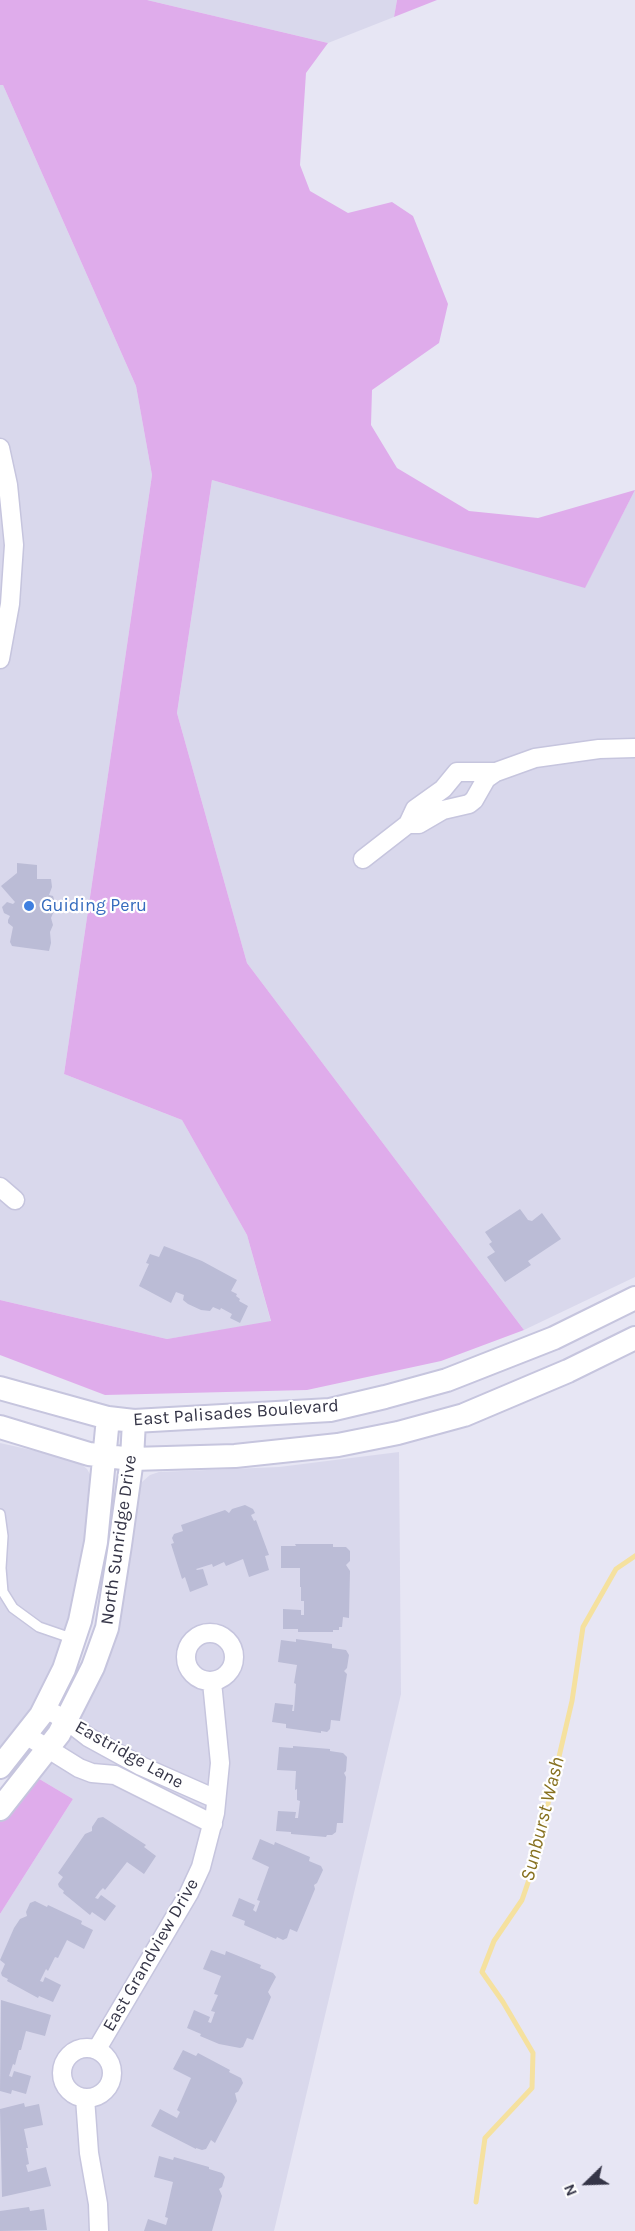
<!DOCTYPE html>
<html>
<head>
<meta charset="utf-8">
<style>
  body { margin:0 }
  #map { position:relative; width:635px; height:2231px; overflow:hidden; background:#e7e6f4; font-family:Karla,sans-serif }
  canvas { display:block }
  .north { position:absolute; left:557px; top:2153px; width:60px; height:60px; -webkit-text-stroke:4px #fff; paint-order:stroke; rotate:247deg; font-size:16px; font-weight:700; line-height:24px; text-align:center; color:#353547 }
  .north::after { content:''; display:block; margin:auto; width:21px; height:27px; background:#353547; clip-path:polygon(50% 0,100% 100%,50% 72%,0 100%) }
</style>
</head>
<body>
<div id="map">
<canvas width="635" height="2231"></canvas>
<div class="north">N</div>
</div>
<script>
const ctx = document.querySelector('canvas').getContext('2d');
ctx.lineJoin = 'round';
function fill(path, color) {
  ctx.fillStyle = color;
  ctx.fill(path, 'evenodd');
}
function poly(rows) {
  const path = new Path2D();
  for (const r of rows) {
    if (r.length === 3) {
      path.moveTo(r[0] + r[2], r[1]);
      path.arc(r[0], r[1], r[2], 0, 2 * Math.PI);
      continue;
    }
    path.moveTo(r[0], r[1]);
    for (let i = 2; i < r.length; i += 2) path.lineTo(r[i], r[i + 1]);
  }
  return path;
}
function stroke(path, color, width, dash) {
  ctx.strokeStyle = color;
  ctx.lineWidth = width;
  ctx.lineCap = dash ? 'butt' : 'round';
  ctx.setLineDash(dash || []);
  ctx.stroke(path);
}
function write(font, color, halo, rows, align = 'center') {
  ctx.font = font + ' Karla,sans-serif';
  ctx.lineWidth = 4.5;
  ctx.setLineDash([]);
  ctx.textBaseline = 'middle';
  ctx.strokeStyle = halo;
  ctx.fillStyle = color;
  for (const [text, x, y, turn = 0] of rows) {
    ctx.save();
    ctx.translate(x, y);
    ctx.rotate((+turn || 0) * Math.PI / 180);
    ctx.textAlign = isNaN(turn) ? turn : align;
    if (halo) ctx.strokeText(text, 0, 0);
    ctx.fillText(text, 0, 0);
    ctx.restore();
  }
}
fill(poly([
  [147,0,397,0,394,17,328,43],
  [0,85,3,85,136,386,152,475,64,1074,182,1120,247,1235,271,1322,167,1339,0,1300],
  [212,480,585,587,635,490,635,1277,524,1330,247,963,177,713],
  [0,1443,76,1460,87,1469,96,1485,73,1619,45,1685,2,1753,0,1752],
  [399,1452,401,1694,274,2231,0,2231,0,1914,73,1799,36,1777,61,1742,142,1482,150,1475,159,1472,279,1467]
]), '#d9d8ec');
fill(poly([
  [0,0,147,0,328,43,306,73,300,165,310,191,348,213,392,202,413,216,448,304,439,343,372,390,371,425,397,468,469,511,538,518,635,490,585,588,212,480,177,713,247,963,524,1330,441,1361,307,1390,105,1395,0,1355,0,1300,167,1339,271,1321,247,1235,182,1120,64,1074,152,475,136,386,3,85,0,85],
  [397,0,437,0,394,17],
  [36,1777,73,1799,0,1914,0,1819]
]), '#dfaceb');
stroke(poly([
  [476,2202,485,2138,532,2088,533,2053,503,2002,482,1972,494,1941,522,1900,533,1868,572,1701,583,1627,616,1569,635,1556]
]), '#f5e19f', 5);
fill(poly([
  [17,863,37,865,37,879,51,879,52,887,49,895,53,896,56,906,51,918,53,925,50,932,51,943,49,951,12,946,10,942,13,927,8,923,8,920,10,916,4,913,2,907,7,902,13,904,15,902,1,886,17,873],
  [520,1209,528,1220,532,1221,542,1213,561,1239,528,1261,531,1265,505,1282,487,1257,495,1252,489,1244,492,1242,485,1232],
  [164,1246,202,1261,237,1280,231,1291,237,1294,236,1296,240,1299,239,1301,248,1306,240,1323,230,1318,232,1314,221,1308,220,1310,213,1307,210,1311,201,1310,188,1304,183,1300,184,1295,176,1292,171,1303,139,1286,149,1264,146,1263,150,1254,159,1257],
  [245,1505,253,1509,255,1513,251,1515,254,1521,256,1520,269,1555,265,1556,269,1570,249,1577,243,1559,226,1566,224,1562,213,1567,212,1564,196,1569,197,1570,203,1569,208,1585,190,1592,185,1577,182,1579,171,1544,174,1543,172,1538,174,1534,183,1531,181,1525,225,1510,229,1513,232,1509],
  [295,1544,333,1544,333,1547,346,1547,350,1551,350,1561,346,1565,350,1571,349,1618,343,1617,342,1627,339,1627,339,1630,333,1630,333,1632,298,1632,298,1629,283,1629,283,1609,301,1610,301,1615,304,1615,304,1601,301,1601,301,1587,300,1587,300,1568,281,1568,281,1546,296,1546],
  [296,1639,332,1644,332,1648,346,1650,349,1655,347,1668,344,1671,347,1674,340,1721,331,1720,330,1729,327,1732,321,1731,321,1733,286,1728,286,1724,272,1722,275,1703,293,1705,292,1711,294,1711,296,1684,294,1683,297,1665,278,1662,281,1640,296,1642],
  [293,1746,330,1749,330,1751,343,1753,347,1757,346,1771,344,1773,346,1777,343,1823,337,1823,336,1832,332,1835,327,1835,326,1837,291,1834,291,1832,276,1831,278,1811,296,1812,295,1818,298,1818,300,1801,297,1800,297,1789,295,1790,296,1771,277,1770,279,1747,293,1748],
  [103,1817,146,1845,144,1847,156,1856,144,1874,127,1862,105,1890,103,1888,100,1891,95,1898,98,1899,101,1895,116,1906,105,1921,92,1912,90,1915,63,1893,64,1891,59,1887,58,1884,63,1877,58,1873,85,1834,92,1831,92,1827,98,1818],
  [260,1839,274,1845,275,1842,310,1857,309,1861,321,1866,323,1870,317,1883,314,1885,315,1889,297,1932,290,1929,287,1938,283,1940,277,1937,276,1939,244,1925,245,1921,232,1916,239,1898,255,1905,253,1910,256,1912,260,1901,257,1900,269,1867,252,1859],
  [35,1901,47,1907,48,1905,82,1921,81,1924,93,1930,84,1949,67,1940,58,1958,55,1957,48,1971,46,1969,40,1981,43,1982,45,1977,61,1985,53,2002,39,1996,38,1998,7,1981,8,1979,2,1976,1,1973,5,1964,0,1960,14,1928,20,1919,27,1916,26,1912,30,1903],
  [211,1950,225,1955,226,1951,261,1965,260,1968,273,1973,276,1977,268,1992,271,1997,253,2040,247,2038,243,2047,240,2048,219,2044,200,2036,201,2034,187,2028,194,2010,210,2017,208,2022,211,2023,215,2012,211,2011,218,1995,214,1994,221,1976,203,1969],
  [1,2000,51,2015,45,2036,26,2031,21,2050,19,2050,15,2065,13,2064,9,2076,12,2077,14,2071,31,2076,26,2094,12,2090,11,2094,0,2091],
  [183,2050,196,2056,198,2053,230,2070,229,2072,241,2078,243,2083,238,2092,235,2093,237,2101,215,2143,211,2140,206,2149,202,2150,196,2148,196,2149,151,2126,160,2109,177,2118,180,2112,177,2110,191,2078,173,2069],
  [24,2103,25,2107,39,2104,43,2125,24,2129,28,2148,26,2148,29,2164,26,2165,28,2172,46,2167,51,2186,2,2197,0,2109],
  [159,2156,173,2160,174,2157,209,2167,209,2169,222,2173,225,2177,222,2187,219,2189,222,2196,212,2231,144,2231,148,2219,166,2225,168,2218,165,2217,173,2182,154,2177],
  [29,2207,30,2211,44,2209,47,2230,0,2231,0,2211]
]), '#bbbcd6');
const service = poly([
  [0,1514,3,1536,1,1568,3,1592,13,1608,39,1627,74,1639]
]);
const minor = poly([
  [0,448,8,485,14,545,10,604,0,659],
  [408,824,419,824,443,810,469,804,474,800,486,779,496,772,535,758,599,749,635,748],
  [363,859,408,824,415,809,443,789,457,772,496,772],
  [0,1187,15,1200],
  [210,1657,24],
  [44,1708,66,1720,88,1737,141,1766,216,1799],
  [26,1735,79,1768,92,1773,115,1775,213,1824],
  [87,2073,25],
  [97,2049,189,1893,201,1867,215,1813,220,1763,212,1682],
  [85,2098,89,2153,98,2204,99,2231]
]);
const tertiary = poly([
  [0,1388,108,1418,134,1421,330,1410,385,1397,447,1380,554,1338,635,1298],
  [0,1427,89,1454,132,1459,235,1456,338,1445,398,1433,464,1415,568,1371,635,1338],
  [0,1767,41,1715,64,1669,80,1621,96,1542,108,1418],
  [0,1809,59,1734,93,1667,107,1628,120,1545,132,1459,134,1421]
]);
stroke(service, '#c6c5de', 12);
stroke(minor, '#c6c5de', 21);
stroke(tertiary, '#c6c5de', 26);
stroke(service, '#fff', 9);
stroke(minor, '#fff', 18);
stroke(tertiary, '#fff', 22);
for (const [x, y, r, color] of [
  [29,906,6,"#3f7fe0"]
]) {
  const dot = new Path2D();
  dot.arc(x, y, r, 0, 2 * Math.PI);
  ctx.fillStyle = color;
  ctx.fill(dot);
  stroke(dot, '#fff', 2);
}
write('18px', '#366cbe', '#fff', [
  ["Guiding Peru",41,906]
], 'left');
write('18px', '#353547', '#fff', [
  ["East Palisades Boulevard",236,1413,-4],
  ["North Sunridge Drive",119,1540,-82],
  ["Eastridge Lane",129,1755,29],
  ["East Grandview Drive",151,1955,-60]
]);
write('italic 20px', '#877120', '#fff', [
  ["Sunburst Wash",543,1819,-76]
]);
</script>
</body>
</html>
